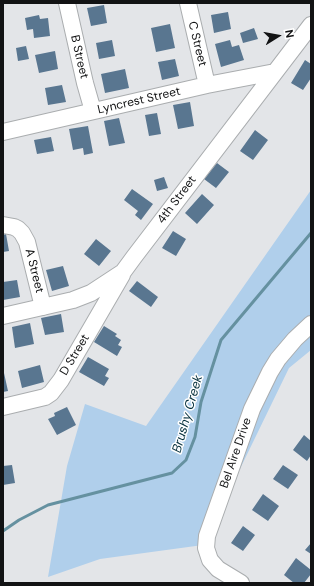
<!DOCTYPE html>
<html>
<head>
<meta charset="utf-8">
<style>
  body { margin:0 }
  #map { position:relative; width:314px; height:586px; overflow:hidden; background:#e3e5e8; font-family:"DM Sans",sans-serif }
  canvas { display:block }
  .frame { position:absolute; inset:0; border:4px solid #121314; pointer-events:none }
  .north { position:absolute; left:258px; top:16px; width:40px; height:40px; -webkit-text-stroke:3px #fff; paint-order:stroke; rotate:79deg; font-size:11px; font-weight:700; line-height:16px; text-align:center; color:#121314 }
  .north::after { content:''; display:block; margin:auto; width:14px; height:18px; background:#121314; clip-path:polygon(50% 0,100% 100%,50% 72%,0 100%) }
</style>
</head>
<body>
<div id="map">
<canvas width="314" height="586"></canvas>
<div class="frame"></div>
<div class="north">N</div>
</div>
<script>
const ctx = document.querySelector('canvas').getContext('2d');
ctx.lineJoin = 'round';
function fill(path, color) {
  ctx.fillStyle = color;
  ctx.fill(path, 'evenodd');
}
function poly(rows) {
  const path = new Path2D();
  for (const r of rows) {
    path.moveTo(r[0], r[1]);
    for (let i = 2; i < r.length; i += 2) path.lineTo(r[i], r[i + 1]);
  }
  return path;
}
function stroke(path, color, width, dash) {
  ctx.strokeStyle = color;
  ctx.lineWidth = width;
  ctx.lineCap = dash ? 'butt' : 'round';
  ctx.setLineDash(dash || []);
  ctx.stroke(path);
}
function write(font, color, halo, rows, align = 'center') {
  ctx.font = font + ' "DM Sans",sans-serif';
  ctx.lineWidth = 3;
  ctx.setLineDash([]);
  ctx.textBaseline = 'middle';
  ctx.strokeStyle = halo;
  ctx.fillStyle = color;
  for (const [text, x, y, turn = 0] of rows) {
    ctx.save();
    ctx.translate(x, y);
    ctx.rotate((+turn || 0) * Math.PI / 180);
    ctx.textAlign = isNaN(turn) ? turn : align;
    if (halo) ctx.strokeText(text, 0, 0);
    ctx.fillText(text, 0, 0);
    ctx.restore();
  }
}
fill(poly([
  [311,190,311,350,289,368,203,545,100,559,48,577,67,466,85,404,146,426]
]), '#b0cfeb');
stroke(poly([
  [3,531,19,520,48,505,172,473,186,460,195,437,201,402,221,340,311,233]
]), '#6591a0', 3);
fill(poly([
  [104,5,107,23,91,26,87,8],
  [228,12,231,29,214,33,211,15],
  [39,15,40,19,48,18,50,36,34,38,33,29,27,30,25,18],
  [170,24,175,48,156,52,151,28],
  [254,28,258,39,243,43,240,33],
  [112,40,115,56,99,59,96,43],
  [230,40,232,47,239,45,244,60,221,67,215,44],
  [26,46,29,59,18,61,16,48],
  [55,51,58,69,39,73,35,55],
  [175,59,179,76,162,80,158,62],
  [305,60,311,64,311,78,303,90,291,83],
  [125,69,129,88,105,93,101,74],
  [62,85,66,102,48,105,45,88],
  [190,102,194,126,178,129,173,105],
  [157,113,161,134,149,136,145,115],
  [119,118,125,143,109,146,104,121],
  [88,126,93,153,84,155,83,148,73,150,69,129],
  [255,130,268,140,253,160,240,151],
  [51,137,54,151,37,154,34,140],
  [217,163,229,172,216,188,204,179],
  [164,177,168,188,157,191,154,180],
  [132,189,153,204,141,220,135,215,138,211,124,200],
  [202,194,214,205,197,224,185,213],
  [173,231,186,239,176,256,162,248],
  [6,234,9,251,3,252,3,235],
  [96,239,111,251,99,266,84,254],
  [63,266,69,286,52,291,46,270],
  [17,280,20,297,3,300,3,282],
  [137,281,158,297,151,307,129,291],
  [61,314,64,332,45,335,41,318],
  [30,323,34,344,15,348,12,327],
  [104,326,117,334,115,336,121,340,118,345,122,347,117,356,94,342],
  [88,357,109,369,105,376,109,378,104,386,79,372],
  [40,365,44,382,22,388,18,371],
  [4,373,8,391,3,392,3,374],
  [67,407,76,425,57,435,48,419,55,416,54,413],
  [304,435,311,441,311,455,307,461,293,450],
  [12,465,15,483,3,485,3,466],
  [283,465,298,475,288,489,273,479],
  [263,494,279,506,268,521,252,510],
  [243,526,255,535,243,551,231,543],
  [311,543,311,554,305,550],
  [296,558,311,570,311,574,304,583,294,583,284,575]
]), '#597690');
const minor = poly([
  [67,3,85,83,93,111],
  [188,3,207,85],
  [3,132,207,85,275,72],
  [3,225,14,227,18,229,22,233,27,242,43,307],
  [3,316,73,300,91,293,123,272,134,257,311,25],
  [3,407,45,397,51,393,61,380,122,275],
  [241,583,218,569,210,560,206,548,207,536,252,409,270,372,278,359,295,339,311,324]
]);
stroke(minor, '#aaadaf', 18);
stroke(minor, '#fff', 16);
write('12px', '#121314', '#fff', [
  ["C Street",197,44,76],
  ["B Street",79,57,77],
  ["Lyncrest Street",139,101,-13],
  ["4th Street",177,200,-53],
  ["A Street",34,271,76],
  ["D Street",75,355,-59],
  ["Bel Aire Drive",236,453,-71]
]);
write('italic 13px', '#032e3b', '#fff', [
  ["Brushy Creek",188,414,-74]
]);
</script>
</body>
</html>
